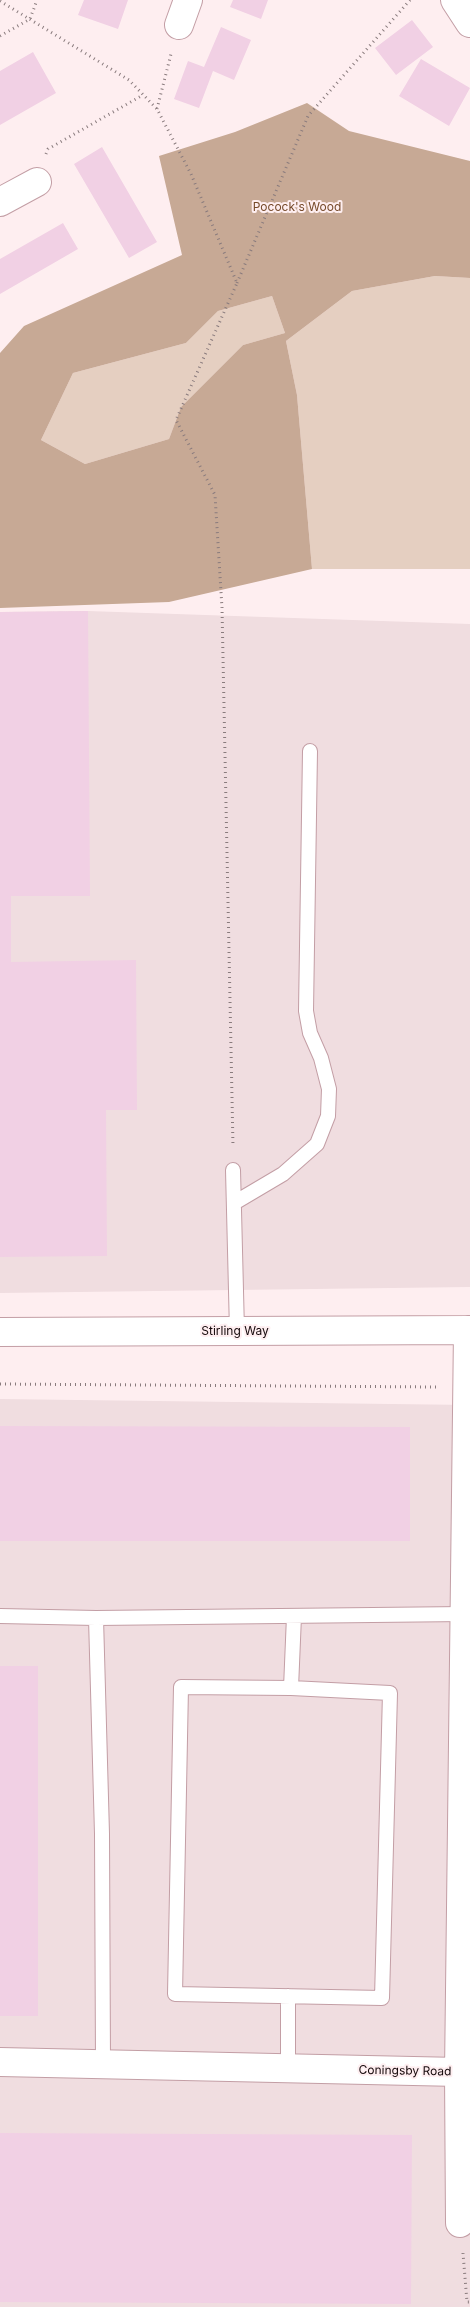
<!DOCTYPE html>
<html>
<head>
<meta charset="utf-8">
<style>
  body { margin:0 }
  canvas { display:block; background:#feeef0 }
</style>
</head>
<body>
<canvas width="470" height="2307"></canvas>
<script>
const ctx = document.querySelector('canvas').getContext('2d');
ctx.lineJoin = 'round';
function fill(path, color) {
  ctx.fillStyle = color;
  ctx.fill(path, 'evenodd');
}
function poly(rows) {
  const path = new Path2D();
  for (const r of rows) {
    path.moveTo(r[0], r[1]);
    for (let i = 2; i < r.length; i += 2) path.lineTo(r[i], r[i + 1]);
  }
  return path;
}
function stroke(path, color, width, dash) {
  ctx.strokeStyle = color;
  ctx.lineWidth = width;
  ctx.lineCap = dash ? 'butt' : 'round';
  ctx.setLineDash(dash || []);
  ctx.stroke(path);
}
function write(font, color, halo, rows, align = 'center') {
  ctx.font = font + ' Inter,sans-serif';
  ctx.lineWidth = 4;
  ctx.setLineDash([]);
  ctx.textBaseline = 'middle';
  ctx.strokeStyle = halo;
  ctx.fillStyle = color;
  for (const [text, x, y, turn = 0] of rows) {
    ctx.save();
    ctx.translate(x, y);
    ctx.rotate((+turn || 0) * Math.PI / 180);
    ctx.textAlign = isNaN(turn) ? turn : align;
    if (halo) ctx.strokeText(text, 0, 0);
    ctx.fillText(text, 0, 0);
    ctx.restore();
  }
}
fill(poly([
  [88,611,470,624,470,1287,0,1293,0,612],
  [0,1399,470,1405,470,2307,0,2307]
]), '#f0dde0');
fill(poly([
  [435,276,470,278,470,569,312,569,297,395,286,341,352,291],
  [272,296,285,333,243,345,181,407,169,439,85,464,41,440,73,373,186,343,218,311]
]), '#e5cfc1');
fill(poly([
  [307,103,349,131,470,161,470,278,435,276,352,291,286,341,297,395,312,569,169,602,0,608,0,353,24,326,182,255,159,156,235,132],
  [272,296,285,333,243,345,181,407,169,439,85,464,41,440,73,373,186,343,218,311]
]), '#c7a995');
fill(poly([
  [84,0,128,0,118,29,78,15],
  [233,0,268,0,261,19,230,7],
  [412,20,433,47,396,75,375,48],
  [221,27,251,40,234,80,213,71,199,108,174,99,188,61,204,67],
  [33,52,56,93,0,125,0,71],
  [421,59,470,88,449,126,399,96],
  [102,147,157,242,129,258,74,164],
  [63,223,78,249,0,294,0,259],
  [88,611,90,896,11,896,11,962,136,960,137,1110,106,1110,107,1256,0,1257,0,612],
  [0,1426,410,1427,410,1541,0,1541],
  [0,1666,38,1666,38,2016,0,2016],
  [0,2133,412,2135,411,2304,0,2302]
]), '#f1d0e4');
const lane = poly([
  [233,1170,237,1331],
  [234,1203,283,1174,317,1144,328,1116,329,1089,321,1058,310,1033,306,1011,310,751],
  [0,1616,96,1618,465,1614],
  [96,1618,102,1834,103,2064],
  [291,1688,390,1693,382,1998,175,1994,181,1687,291,1688,294,1616],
  [288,1996,288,2068]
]);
const street = poly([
  [455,0,470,23],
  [179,25,188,0],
  [0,202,37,182],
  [0,1332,470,1330],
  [0,2062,459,2072],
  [460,2223,459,2072,468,1330]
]);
stroke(lane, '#c39ea5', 16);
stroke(street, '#c39ea5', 30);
stroke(poly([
  [0,1,129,80,157,109,191,174,237,283,176,420,215,495,222,608,233,1147],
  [0,36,30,19,37,0],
  [157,109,171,54],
  [46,154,48,149,143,95],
  [237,283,308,116,410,0],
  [0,1384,437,1387],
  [463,2253,467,2302,470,2302]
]), '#897b7d', 3, [1, 4]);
stroke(lane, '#fff', 14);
stroke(street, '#fff', 28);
write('12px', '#764a2a', '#feeef0', [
  ["Pocock's Wood",297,207]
]);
write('12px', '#15090b', '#feeef0', [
  ["Stirling Way",235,1331],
  ["Coningsby Road",405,2071,1]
]);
</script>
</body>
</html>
